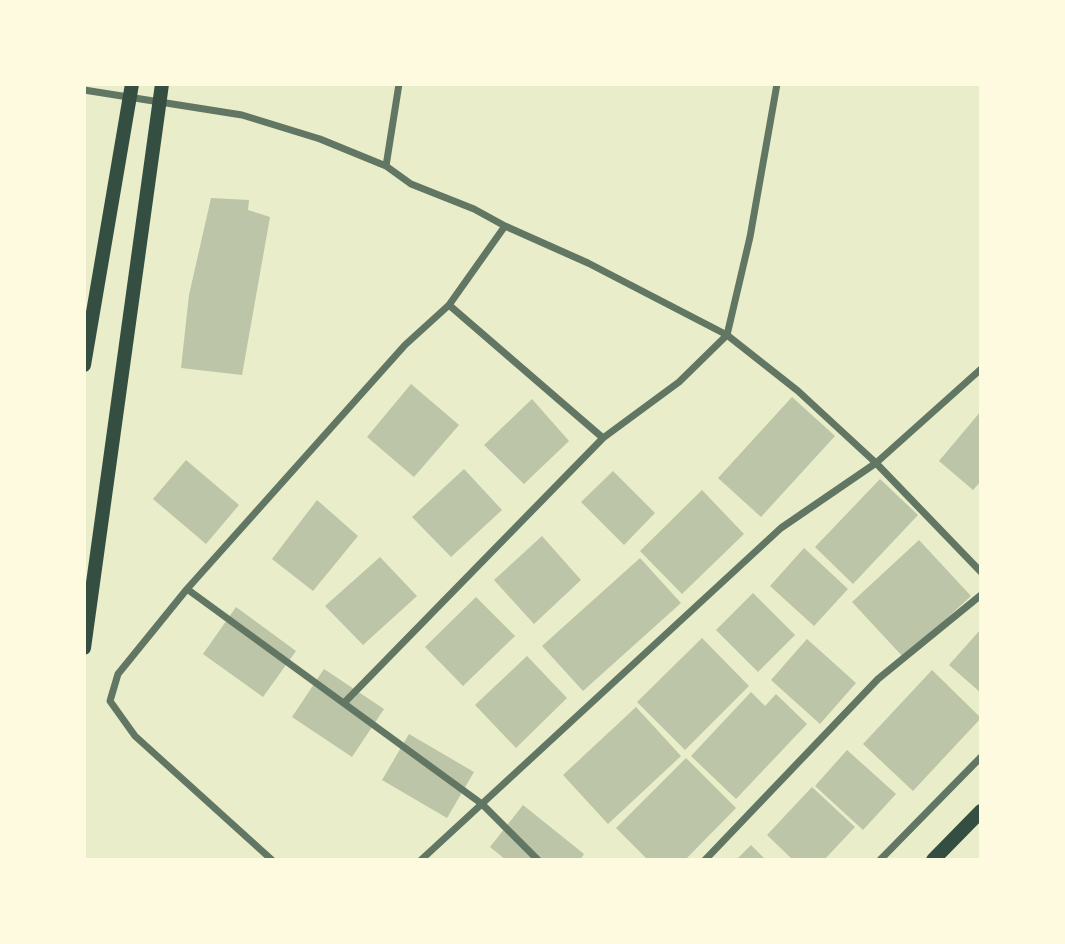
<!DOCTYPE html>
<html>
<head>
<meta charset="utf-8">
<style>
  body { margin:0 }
  #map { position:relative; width:1065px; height:944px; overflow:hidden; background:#e9edc9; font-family:"Golos Text",sans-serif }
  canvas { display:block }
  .frame { position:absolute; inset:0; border:86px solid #fefae0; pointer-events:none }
</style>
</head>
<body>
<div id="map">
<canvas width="1065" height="944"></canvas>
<div class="frame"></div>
</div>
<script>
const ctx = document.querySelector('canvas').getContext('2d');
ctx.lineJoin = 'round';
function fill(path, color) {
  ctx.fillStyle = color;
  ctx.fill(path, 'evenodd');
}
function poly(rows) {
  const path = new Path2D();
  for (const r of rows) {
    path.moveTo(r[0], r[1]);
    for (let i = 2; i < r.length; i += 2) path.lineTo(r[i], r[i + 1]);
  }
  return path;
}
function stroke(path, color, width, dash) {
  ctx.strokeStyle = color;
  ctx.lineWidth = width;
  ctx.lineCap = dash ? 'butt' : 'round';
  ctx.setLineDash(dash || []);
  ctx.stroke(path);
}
fill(poly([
  [211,198,249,200,248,210,270,217,242,375,181,368,189,295],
  [411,384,459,425,414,477,367,437],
  [792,397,835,436,761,517,718,478],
  [532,399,569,441,524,484,484,445],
  [981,411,981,481,973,490,939,461],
  [186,460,239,505,206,544,153,499],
  [464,469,502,510,451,557,412,517],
  [613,471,655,513,624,545,581,502],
  [880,479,918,515,853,584,815,547],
  [702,490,744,534,682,594,640,551],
  [317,500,358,536,313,591,272,559],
  [542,536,581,580,534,624,494,580],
  [919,540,971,596,904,658,852,602],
  [804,548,848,589,814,626,770,586],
  [380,557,417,596,363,645,325,606],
  [640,558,681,603,583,691,542,646],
  [753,593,795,635,758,672,716,630],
  [476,597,515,636,463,686,425,647],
  [236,607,296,651,263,697,203,654],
  [981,629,981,693,949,665],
  [702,638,749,686,685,750,637,702],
  [807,639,856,683,820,724,771,680],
  [527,656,567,698,516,748,475,705],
  [324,669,384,709,352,757,292,717],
  [932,670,981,718,913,791,863,744],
  [751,692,765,706,776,694,807,724,736,799,691,756],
  [636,707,681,756,608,824,563,775],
  [409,734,474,772,447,818,382,780],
  [847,750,896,794,863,830,815,786],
  [686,758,736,808,685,860,648,860,616,828],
  [812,787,855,827,824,860,793,860,767,835],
  [523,805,584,854,580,860,506,860,490,847],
  [751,845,766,860,736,860]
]), '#bcc5a7');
stroke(poly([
  [84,90,242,115,320,139,386,166,411,184,474,209,505,226,588,263,727,335,798,391,876,463,981,572],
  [386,166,399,84],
  [449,305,505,226],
  [187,589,118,674,110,701,135,736,272,860],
  [344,703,603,438,679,382,727,335,750,237,777,84],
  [421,860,781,528,876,463,981,369],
  [538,860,482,804,187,589,405,345,449,305,603,438],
  [705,860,878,679,981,595],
  [880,860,981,757]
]), '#617663', 7);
stroke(poly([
  [84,365,132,84],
  [84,648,162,84],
  [933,860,981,811]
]), '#344e41', 14);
</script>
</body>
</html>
